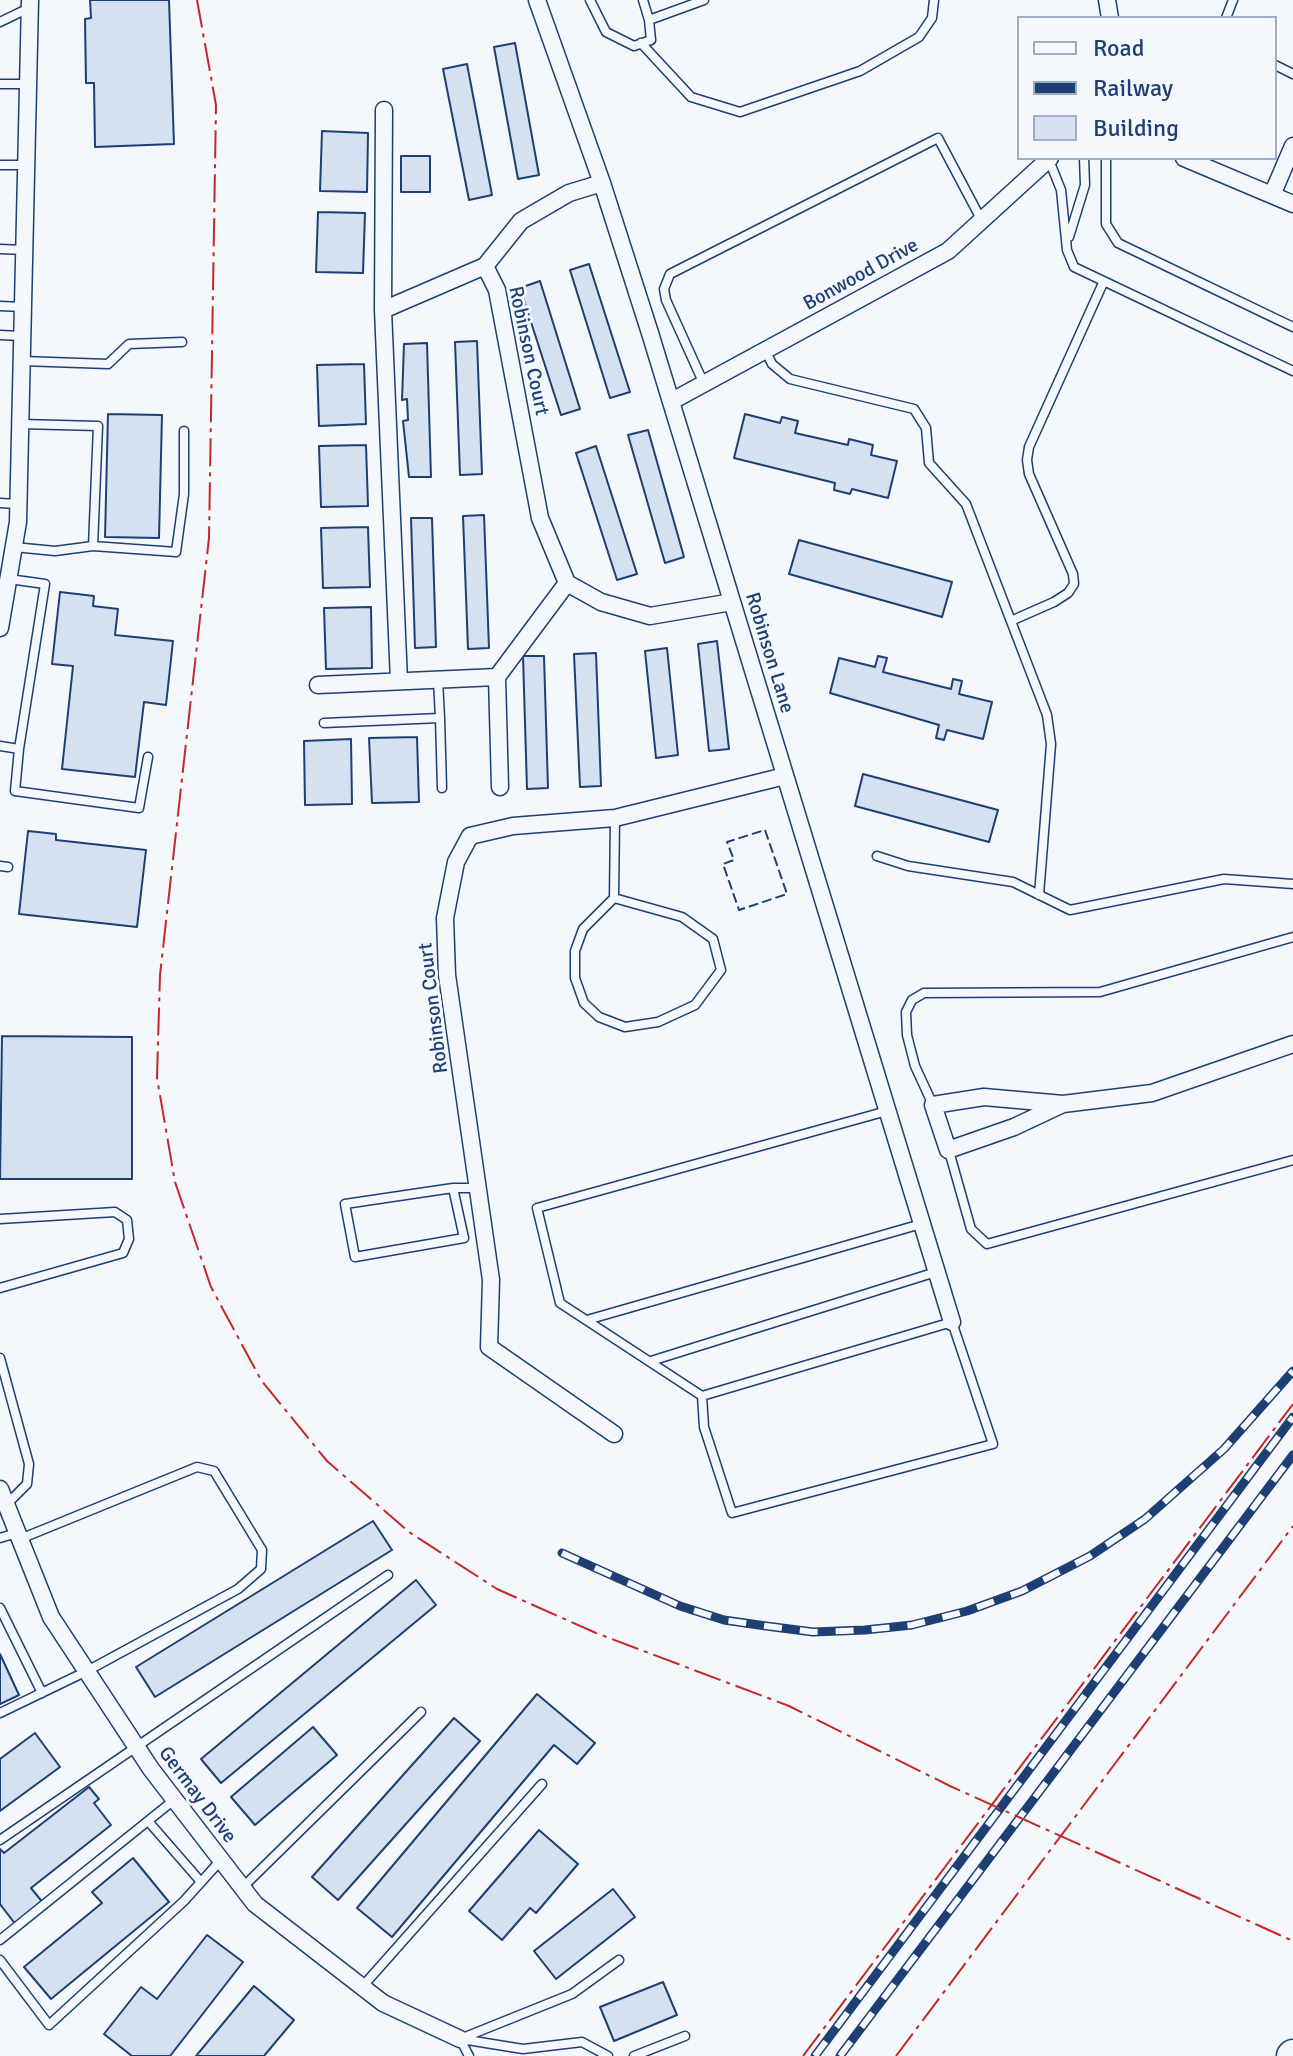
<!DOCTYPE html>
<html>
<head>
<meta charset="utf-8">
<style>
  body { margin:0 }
  #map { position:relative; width:1293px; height:2056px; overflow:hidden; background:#f4f7fb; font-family:Signika,sans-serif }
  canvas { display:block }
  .legend { position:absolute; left:1017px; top:16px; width:260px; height:144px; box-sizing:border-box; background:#f4f7fb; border:2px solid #9eadc5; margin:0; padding:10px 14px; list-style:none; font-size:24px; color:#1d3f73 }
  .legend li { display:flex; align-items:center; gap:16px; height:40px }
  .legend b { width:40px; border:2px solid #9eadc5 }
</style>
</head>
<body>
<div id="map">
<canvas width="1293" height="2056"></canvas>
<ul class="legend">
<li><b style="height:10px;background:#f4f7fb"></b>Road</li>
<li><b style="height:10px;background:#1d3f73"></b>Railway</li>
<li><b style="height:22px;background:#d5e0f0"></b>Building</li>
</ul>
</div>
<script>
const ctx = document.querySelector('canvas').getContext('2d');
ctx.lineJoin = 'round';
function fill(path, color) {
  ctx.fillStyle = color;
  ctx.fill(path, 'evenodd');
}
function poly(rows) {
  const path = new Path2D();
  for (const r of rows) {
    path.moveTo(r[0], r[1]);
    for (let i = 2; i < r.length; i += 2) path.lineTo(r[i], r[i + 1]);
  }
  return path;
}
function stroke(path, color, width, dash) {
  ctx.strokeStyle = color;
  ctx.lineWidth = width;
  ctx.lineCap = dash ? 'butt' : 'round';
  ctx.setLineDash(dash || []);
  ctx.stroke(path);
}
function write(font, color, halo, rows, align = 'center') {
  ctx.font = font + ' Signika,sans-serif';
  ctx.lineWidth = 6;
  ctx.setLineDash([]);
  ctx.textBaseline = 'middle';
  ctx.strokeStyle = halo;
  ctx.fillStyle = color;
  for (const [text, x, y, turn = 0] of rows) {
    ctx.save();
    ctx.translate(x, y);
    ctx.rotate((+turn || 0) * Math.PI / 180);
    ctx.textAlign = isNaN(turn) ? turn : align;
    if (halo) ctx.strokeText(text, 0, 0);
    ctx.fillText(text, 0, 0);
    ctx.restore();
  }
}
const building = poly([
  [90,0,169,0,174,144,95,147,94,83,86,83,85,19,91,18,90,0],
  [515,43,539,175,518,179,494,47,515,43],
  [467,64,492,195,469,200,443,69,467,64],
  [322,131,368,133,367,192,320,191,322,131],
  [401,156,430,156,430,192,401,192,401,156],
  [318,212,365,213,363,273,316,272,318,212],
  [589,264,630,392,610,398,570,270,589,264],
  [540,281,580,409,561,415,520,288,540,281],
  [477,341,482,474,460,475,455,342,477,341],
  [427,343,431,477,409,477,403,421,408,420,407,399,402,400,404,344,427,343],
  [364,364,366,424,319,426,317,365,364,364],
  [108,414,162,415,159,538,105,537,108,414],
  [745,414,780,423,782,417,798,421,795,433,848,445,849,439,873,445,871,455,897,461,888,498,852,489,850,494,834,490,835,483,734,458,745,414],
  [648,430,684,557,665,563,628,435,648,430],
  [366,445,368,506,321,507,319,446,366,445],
  [596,446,637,574,617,580,576,453,596,446],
  [484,515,489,648,468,649,463,516,484,515],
  [411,518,432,518,436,647,415,648,411,518],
  [368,527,370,587,323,588,321,528,368,527],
  [799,540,952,582,942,617,789,574,799,540],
  [60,592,94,596,93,606,118,609,115,635,173,641,166,705,144,702,135,777,62,769,73,666,52,664,60,592],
  [371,607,372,668,326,669,324,608,371,607],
  [717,641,729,749,709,751,698,644,717,641],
  [667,648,678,755,656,758,645,651,667,648],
  [596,653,601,786,580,787,574,654,596,653],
  [523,656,544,656,548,788,527,789,523,656],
  [878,656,887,658,883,672,951,689,953,679,962,681,959,694,992,702,983,739,947,730,944,740,936,738,939,725,830,693,839,658,875,667,878,656],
  [417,737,419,802,372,803,369,738,417,737],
  [351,739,352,804,305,805,304,741,351,739],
  [863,774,998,810,989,842,855,806,863,774],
  [28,831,56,834,56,840,146,850,137,927,19,914,28,831],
  [2,1036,132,1037,132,1179,0,1179,2,1036],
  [373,1521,392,1550,155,1697,136,1667,373,1521],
  [416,1580,436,1605,221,1783,201,1759,416,1580],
  [0,1654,19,1695,0,1704,0,1654],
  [537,1694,595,1743,577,1764,554,1745,392,1937,357,1908,537,1694],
  [454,1718,480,1741,338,1900,312,1877,454,1718],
  [313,1727,337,1755,255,1825,231,1797,313,1727],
  [35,1733,60,1767,0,1811,0,1759,35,1733],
  [89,1787,99,1799,94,1803,111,1825,31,1888,44,1904,16,1925,0,1904,0,1849,4,1853,89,1787],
  [539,1830,578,1864,536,1913,530,1908,502,1940,469,1911,539,1830],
  [133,1858,169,1902,51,1999,24,1967,102,1903,92,1892,133,1858],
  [613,1889,635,1917,556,1979,534,1951,613,1889],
  [207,1935,243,1962,170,2056,132,2056,104,2034,141,1987,157,1999,207,1935],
  [663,1982,677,2015,614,2041,600,2007,663,1982],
  [254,1986,294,2020,264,2056,196,2056,254,1986]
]);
fill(building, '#d5e0f0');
stroke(building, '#1d3f73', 2);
const lane = poly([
  [590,0,606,32,634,46,651,40,649,20],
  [643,0,649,20,704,0],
  [1226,18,1233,0],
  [0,22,31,7],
  [641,43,691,97,740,112,860,71,919,37,932,18,934,0],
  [1275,65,1293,74],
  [0,84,30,84],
  [1106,158,1106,224,1118,243,1293,327],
  [1049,160,1061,190,1067,250,1074,267,1293,371],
  [0,165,27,165],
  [1069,237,1085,185,1084,158],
  [0,249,25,250],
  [0,306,23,307],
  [0,335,22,336],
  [765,350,772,364,790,379,914,409,926,428,929,463,966,504,1047,715,1051,744,1039,895],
  [22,361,108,364,129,344,182,342],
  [704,384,666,300,664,289,670,274,938,138,982,221],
  [21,424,98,426,93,546],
  [0,503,18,504],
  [14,547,55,551,93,546,176,552,184,494,184,431],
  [9,579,45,584,19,749],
  [1013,620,1054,602,1068,593,1074,584,1073,574,1029,474,1027,460,1029,447,1103,283],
  [438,680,440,718],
  [324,723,440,718,442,788],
  [0,746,19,749,15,791,139,808,148,757],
  [877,856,908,866,1013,882,1070,910,1224,879,1293,884],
  [0,866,8,867],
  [614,898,682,917,713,939,721,970,695,1005,658,1022,625,1027,599,1017,584,1003,575,978,575,951,583,929,614,898,615,819],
  [933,1105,915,1066,907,1035,906,1012,912,1000,924,993,1100,992,1293,937],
  [949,1151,971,1229,987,1244,1293,1160],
  [453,1188,345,1204,355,1257,464,1238,453,1188,477,1188],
  [0,1219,115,1212,127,1220,129,1239,123,1253,0,1288],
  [587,1320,921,1224],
  [0,1358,29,1464,27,1484,6,1505],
  [651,1361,936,1272],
  [702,1396,952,1322,993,1444,732,1513,704,1427,702,1396,560,1303,537,1208,887,1111],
  [0,1538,17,1533],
  [0,1608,42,1693],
  [0,1713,87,1671,238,1589,261,1569,262,1550,214,1471,197,1467,20,1539],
  [148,1821,201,1882],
  [0,1840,388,1575],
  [243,1887,421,1712],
  [0,1940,174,1800],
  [0,1960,49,2025,184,1901,221,1860],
  [362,1987,542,1784],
  [460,2039,572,1994,619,1960],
  [460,2039,469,2056],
  [461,2039,523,2049,582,2042,608,2056],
  [634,2056,685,2036]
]);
const street = poly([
  [537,0,602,183,650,333,952,1322],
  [1107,0,1110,18],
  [384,110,383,310,399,681],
  [1184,158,1293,204],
  [602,183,569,193,521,221,485,266,497,290,540,518,567,583,601,602,650,616,732,602],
  [1272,195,1293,146],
  [383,310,485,266],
  [672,401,948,251,1050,158],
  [0,628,18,522,30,0],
  [318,685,497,677],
  [500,787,497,677,567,583],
  [1063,1104,1014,1127,948,1150,933,1105,984,1097,1063,1104,1152,1093,1293,1044],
  [614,1434,489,1347,491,1280,447,975,445,918,456,862,470,836,513,826,615,818,785,776],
  [0,1489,51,1617,151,1769,255,1904,383,2003,460,2039]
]);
const highway = poly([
  [1292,2056,1293,2055]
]);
stroke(lane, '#1d3f73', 11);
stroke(street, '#1d3f73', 19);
stroke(highway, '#1d3f73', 33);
stroke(lane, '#f4f7fb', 8);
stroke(street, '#f4f7fb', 16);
stroke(highway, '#f4f7fb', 30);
const rail = poly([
  [562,1553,680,1606,724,1620,766,1626,813,1632,865,1630,912,1625,967,1611,1022,1591,1090,1556,1145,1519,1224,1449,1293,1371],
  [815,2056,1293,1417],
  [840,2056,1293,1455]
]);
stroke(rail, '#1d3f73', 9);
stroke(rail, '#f4f7fb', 6, [18]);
stroke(poly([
  [765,830,787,894,739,910,723,864,734,860,727,842,765,830]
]), '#1d3f73', 2, [10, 4]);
stroke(poly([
  [197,0,216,105,209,538,160,975,157,1078,175,1182,211,1287,261,1380,327,1461,409,1532,497,1589,596,1633,789,1706,950,1786,1293,1941],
  [803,2056,1293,1404],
  [896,2056,1293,1526]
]), '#c62828', 2, [28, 6, 4, 6]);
write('20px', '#1d3f73', '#f4f7fb', [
  ["Bonwood Drive",861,275,-29],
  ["Robinson Court",528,351,78],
  ["Robinson Lane",769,653,73],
  ["Robinson Court",434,1008,-97],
  ["Germay Drive",197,1795,53]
]);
</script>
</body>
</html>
